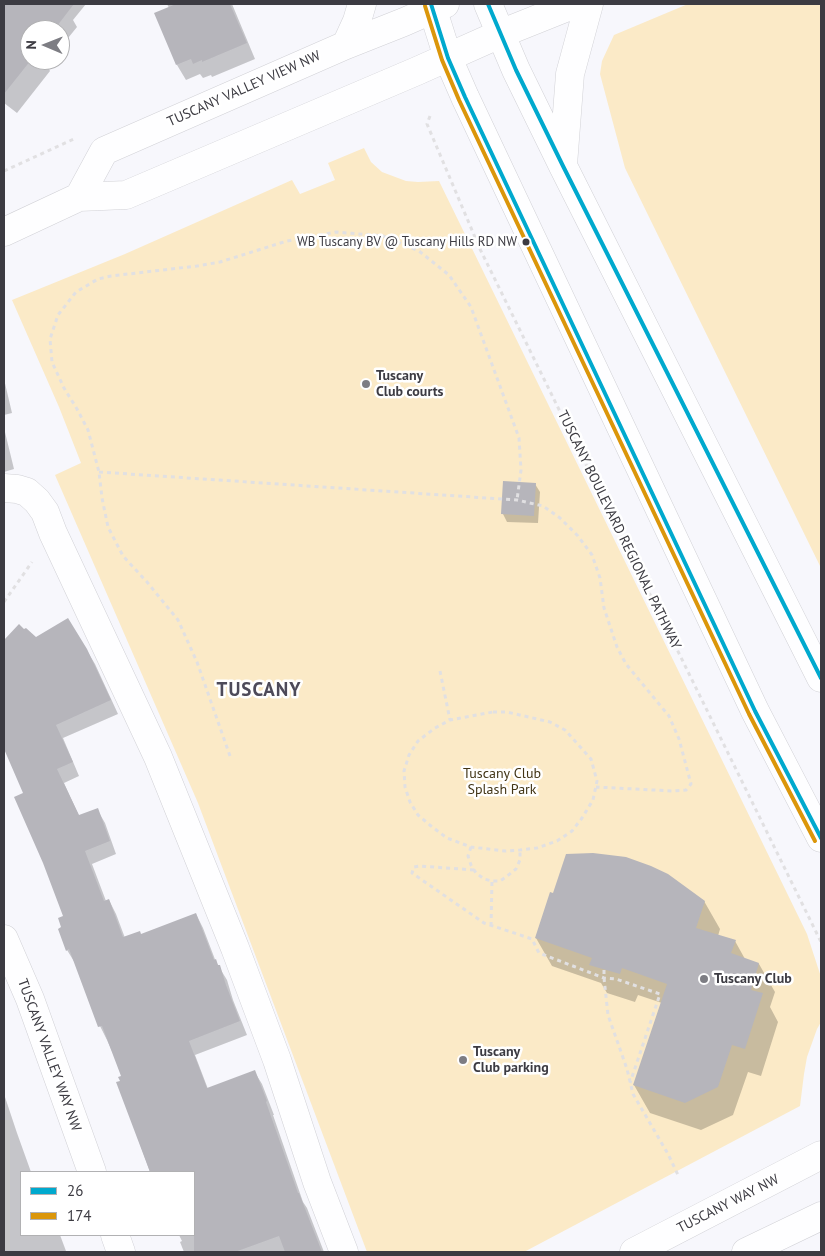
<!DOCTYPE html>
<html>
<head>
<meta charset="utf-8">
<style>
  body { margin:0 }
  #map { position:relative; width:825px; height:1256px; overflow:hidden; background:#f7f7fc; font-family:"PT Sans",sans-serif }
  canvas { display:block }
  .frame { position:absolute; inset:0; border:5px solid #3c3b42; pointer-events:none }
  .legend { position:absolute; left:20px; top:1171px; width:175px; height:65px; box-sizing:border-box; background:#fff; border:1px solid #b1b1b3; margin:0; padding:6px 9px; list-style:none; font-size:15px; color:#3c3b42 }
  .legend li { display:flex; align-items:center; gap:10px; height:25px }
  .legend b { width:25px; border:1px solid #b1b1b3 }
  .north { position:absolute; left:20px; top:20px; width:50px; height:50px; box-sizing:border-box; background:#fff; border:1px solid #b1b1b3; border-radius:50%; rotate:271deg; font-size:14px; font-weight:700; line-height:20px; text-align:center; color:#3c3b42 }
  .north::after { content:''; display:block; margin:auto; width:18px; height:22px; background:#7d7d83; clip-path:polygon(50% 0,100% 100%,50% 72%,0 100%) }
</style>
</head>
<body>
<div id="map">
<canvas width="825" height="1256"></canvas>
<div class="frame"></div>
<ul class="legend">
<li><b style="height:6px;background:#00a9ce"></b>26</li>
<li><b style="height:6px;background:#db960a"></b>174</li>
</ul>
<div class="north">N</div>
</div>
<script>
const ctx = document.querySelector('canvas').getContext('2d');
ctx.lineJoin = 'round';
function fill(path, color) {
  ctx.fillStyle = color;
  ctx.fill(path, 'evenodd');
}
function poly(rows) {
  const path = new Path2D();
  for (const r of rows) {
    path.moveTo(r[0], r[1]);
    for (let i = 2; i < r.length; i += 2) path.lineTo(r[i], r[i + 1]);
  }
  return path;
}
function stroke(path, color, width, dash) {
  ctx.strokeStyle = color;
  ctx.lineWidth = width;
  ctx.lineCap = dash ? 'butt' : 'round';
  ctx.setLineDash(dash || []);
  ctx.stroke(path);
}
function write(font, color, halo, rows, align = 'center') {
  ctx.font = font + ' "PT Sans",sans-serif';
  ctx.lineWidth = 5;
  ctx.setLineDash([]);
  ctx.textBaseline = 'middle';
  ctx.strokeStyle = halo;
  ctx.fillStyle = color;
  for (const [text, x, y, turn = 0] of rows) {
    ctx.save();
    ctx.translate(x, y);
    ctx.rotate((+turn || 0) * Math.PI / 180);
    ctx.textAlign = isNaN(turn) ? turn : align;
    if (halo) ctx.strokeText(text, 0, 0);
    ctx.fillText(text, 0, 0);
    ctx.restore();
  }
}
fill(poly([
  [688,4,821,4,821,568,625,168,600,74,602,61,614,35],
  [364,148,371,162,382,172,406,181,418,182,439,181,807,934,821,977,821,1022,817,1029,807,1057,804,1074,800,1106,524,1252,367,1252,198,803,55,475,81,463,59,407,12,300,125,254,292,180,300,194,335,180,328,163]
]), '#fbeac7');
fill(poly([
  [4,4,86,4,73,20,77,27,60,48,60,30,30,30,30,60,51,60,47,65,50,71,17,113,4,103],
  [167,4,232,4,255,59,212,77,211,75,203,78,200,74,186,80,177,65,169,8],
  [4,379,12,413,4,415],
  [4,428,14,469,4,472],
  [504,482,535,484,540,492,538,523,507,522,503,514],
  [19,626,36,639,86,649,95,664,118,714,63,738,79,776,64,783,79,816,97,809,105,823,116,854,92,864,106,901,109,900,116,914,125,938,141,935,196,914,203,928,216,962,227,980,233,1000,247,1035,195,1055,208,1089,254,1071,262,1084,274,1115,273,1115,303,1202,307,1208,324,1252,184,1252,180,1242,182,1241,179,1235,194,1235,194,1172,150,1172,118,1083,121,1082,123,1076,107,1040,100,1026,75,963,67,950,63,928,64,917,24,794,15,749,4,729,4,642],
  [704,901,720,929,718,936,735,941,745,959,759,964,775,992,770,1007,778,1022,761,1076,748,1072,733,1115,701,1130,650,1113,634,1085,662,1003,638,995,635,1002,607,993,601,983,552,966,536,938],
  [4,1094,17,1133,31,1172,21,1172,21,1235,60,1235,66,1251,65,1252,4,1252]
]), '#0003');
fill(poly([
  [4,4,74,4,54,30,30,30,31,60,4,94],
  [176,4,230,4,247,43,202,62,202,60,193,64,191,59,176,65,154,13],
  [503,481,536,483,534,516,501,514],
  [68,618,87,649,111,700,56,725,73,762,57,769,79,815,98,808,110,841,85,851,104,901,109,899,123,937,140,931,141,934,196,913,214,960,216,959,218,965,220,965,226,985,240,1021,189,1041,207,1088,255,1070,267,1101,266,1102,298,1193,299,1193,322,1252,285,1252,279,1236,235,1252,194,1252,194,1172,150,1172,116,1082,120,1081,118,1077,121,1076,102,1026,98,1027,69,949,66,951,58,929,61,927,58,918,63,916,43,863,14,797,23,793,4,749,4,640,19,624,24,629,26,628,36,637],
  [593,853,626,857,651,866,668,874,705,901,696,928,736,940,731,953,759,963,751,990,763,993,745,1049,732,1045,718,1087,685,1103,633,1085,667,984,622,968,620,974,589,965,592,958,535,938,550,892,553,893,566,854]
]), '#b6b5bb');
const minor = poly([
  [431,4,448,58,465,97,755,711,821,838],
  [488,4,516,70,563,166,821,678],
  [346,45,357,21,362,4],
  [563,165,570,74,589,4],
  [79,197,104,151,346,45,404,22,445,4],
  [4,232,79,197,126,195,417,71,500,34,575,4],
  [4,488,17,489,27,492,37,501,45,512,53,533,158,757,235,948,277,1060,317,1182,344,1252],
  [4,939,30,999,92,1172],
  [115,1235,121,1252],
  [634,1252,821,1155],
  [746,1252,821,1216]
]);
stroke(minor, '#d1d1d6', 29);
stroke(poly([
  [430,116,427,124,480,249,821,942],
  [4,171,76,138],
  [99,472,517,500,543,506,560,518,578,536,592,555,600,578,604,608,617,647,626,664,669,716,679,739,691,784,686,790,673,791,596,787],
  [4,602,32,562],
  [440,671,450,720],
  [493,712,507,712,550,722,565,730,591,759,597,781,593,800,582,818,572,831,557,841,537,848,520,850,505,851,471,847,447,838,431,826,418,815,410,802,405,787,404,771,409,755,418,741,435,728,450,720,493,712],
  [230,756,197,662,178,620,147,582,123,556,108,527,102,498,99,472,88,430,77,409,64,388,52,362,50,339,58,315,76,292,98,279,111,276,197,266,220,262,287,241,336,232,383,236,419,251,449,275,471,307,519,438,521,470,517,500],
  [471,847,468,856,471,865,476,873,484,879,492,881,500,881,506,877,516,869,520,860,520,850],
  [474,870,420,866,414,867,412,873,484,923,532,939,539,953,604,978,616,979,660,994,630,1083],
  [491,926,492,881],
  [604,970,604,978,608,1015,627,1069,633,1094,668,1154,678,1175]
]), '#e1e0e2', 3, [4, 4]);
stroke(minor, '#fefeff', 28);
stroke(poly([
  [431,4,448,58,465,97,755,711,821,838],
  [488,4,516,70,563,166,821,678]
]), '#00a9ce', 4);
stroke(poly([
  [425,6,442,60,459,100,749,714,815,841]
]), '#db960a', 4);
for (const [x, y, r, color] of [
  [526,242,4.5,"#3c3b42"],
  [366,384,5,"#7d7d83"],
  [704,979,5,"#7d7d83"],
  [463,1060,5,"#7d7d83"]
]) {
  const dot = new Path2D();
  dot.arc(x, y, r, 0, 2 * Math.PI);
  ctx.fillStyle = color;
  ctx.fill(dot);
  stroke(dot, '#fff', 2);
}
write('13px', '#3c3b42', '#fff', [
  ["WB Tuscany BV @ Tuscany Hills RD NW",517,242]
], 'right');
write('14px', '#3c3b42', '#fff', [
  ["TUSCANY VALLEY VIEW NW",244,89,-24],
  ["TUSCANY BOULEVARD REGIONAL PATHWAY",619,530,64],
  ["TUSCANY VALLEY WAY NW",49,1055,70],
  ["TUSCANY WAY NW",728,1204,-27]
]);
write('bold 14px', '#3c3b42', '#fff', [
  ["Tuscany",376,376],
  ["Club courts",376,392],
  ["Tuscany Club",714,979],
  ["Tuscany",473,1052],
  ["Club parking",473,1068]
], 'left');
write('14px', '#423516', '#fff', [
  ["Tuscany Club",502,774],
  ["Splash Park",502,790]
]);
ctx.letterSpacing = '1px';
write('bold 19px', '#4d4a59', '#fff', [
  ["TUSCANY",259,691]
]);
ctx.letterSpacing = '0px';
</script>
</body>
</html>
